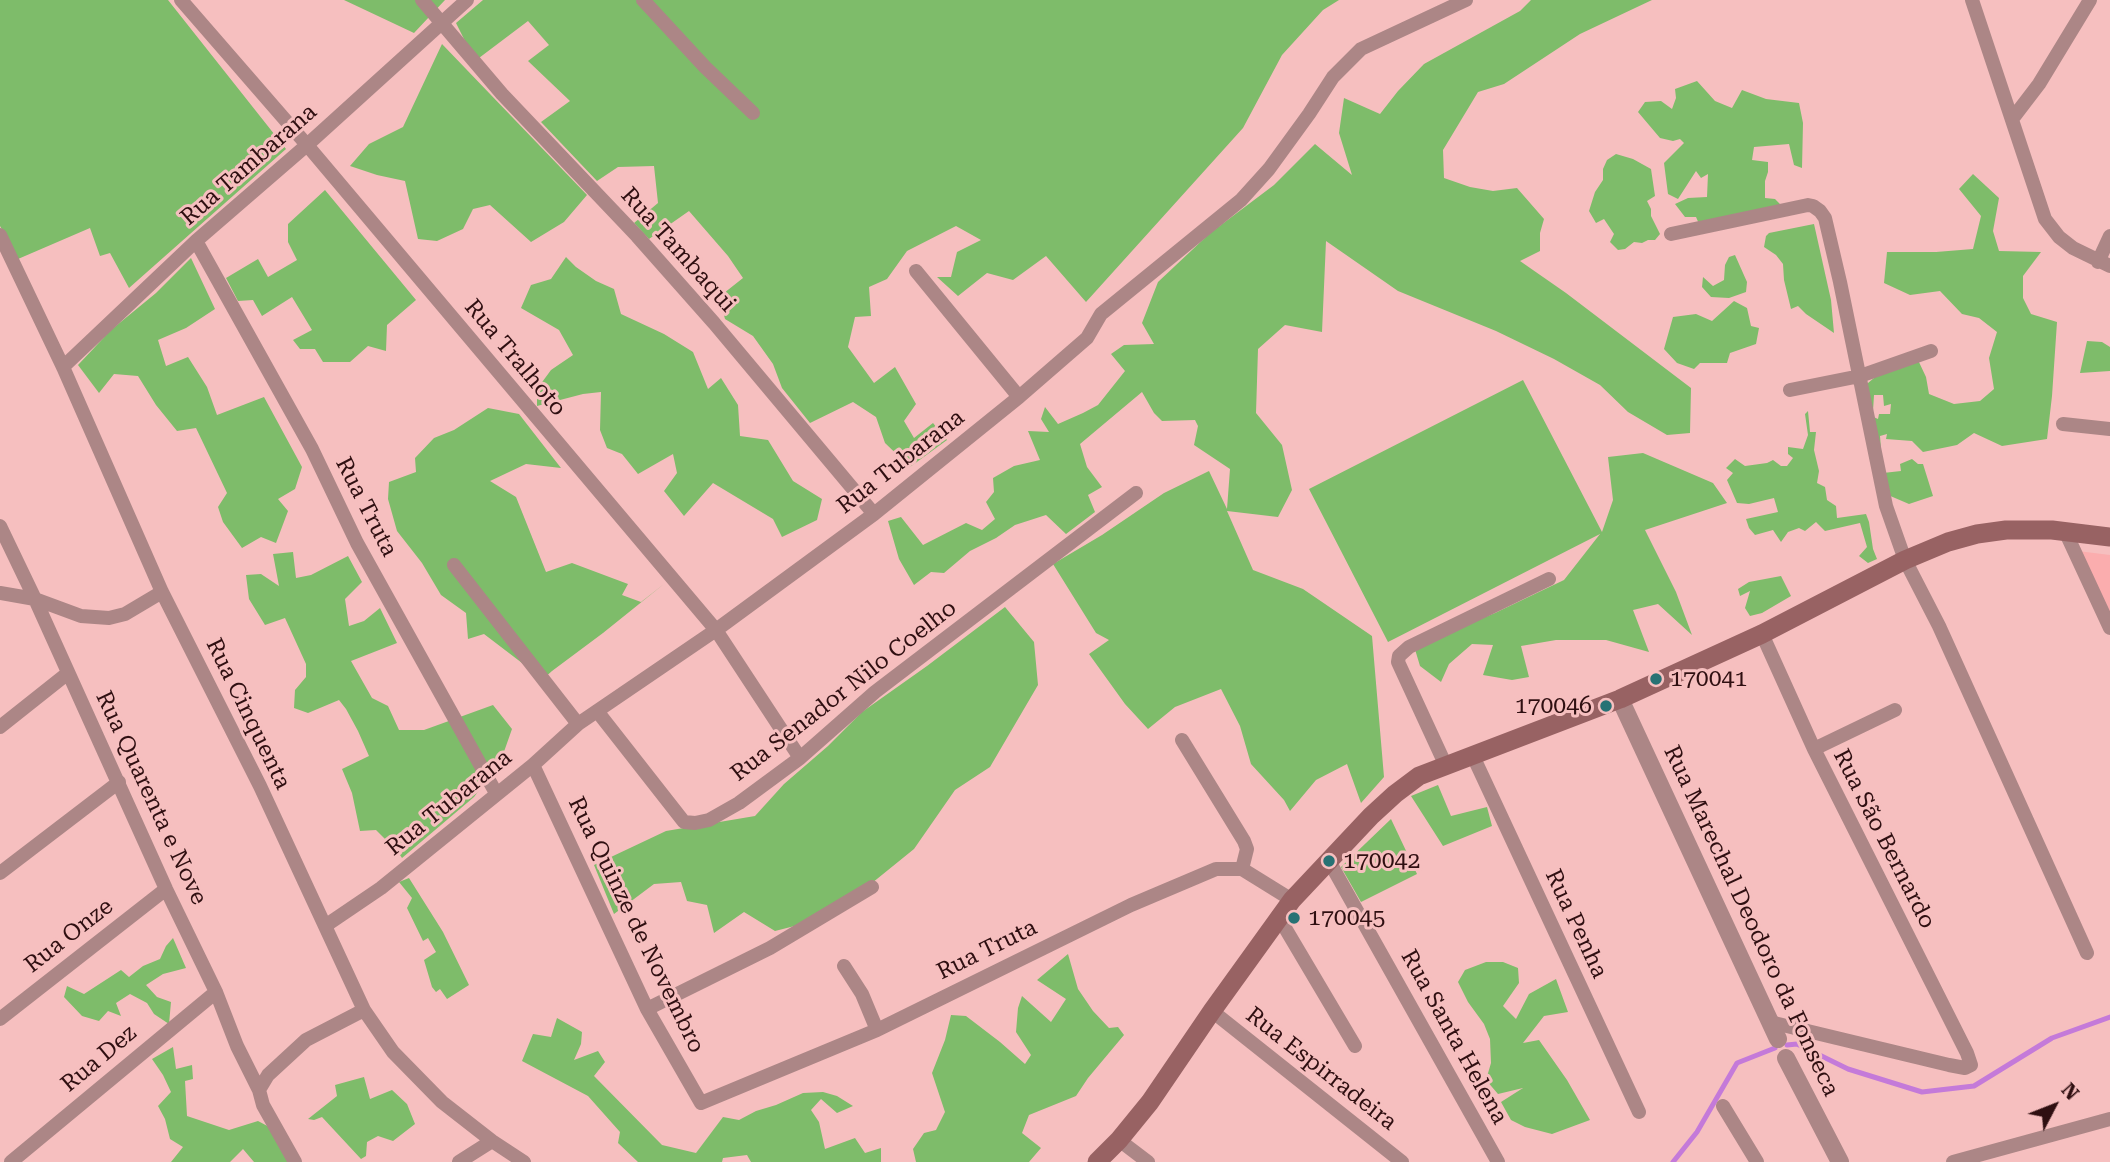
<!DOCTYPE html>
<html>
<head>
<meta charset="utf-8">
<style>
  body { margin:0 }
  #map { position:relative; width:2110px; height:1162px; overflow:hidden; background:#f6bfbf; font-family:"Roboto Serif",serif }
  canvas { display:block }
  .north { position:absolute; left:2019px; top:1071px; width:70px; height:70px; -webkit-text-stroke:5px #f6bfbf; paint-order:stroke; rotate:48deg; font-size:19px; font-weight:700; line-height:28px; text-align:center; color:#2f0f11 }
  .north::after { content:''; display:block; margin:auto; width:24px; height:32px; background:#2f0f11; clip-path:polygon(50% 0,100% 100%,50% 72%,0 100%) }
</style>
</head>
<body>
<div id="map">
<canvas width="2110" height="1162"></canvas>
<div class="north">N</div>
</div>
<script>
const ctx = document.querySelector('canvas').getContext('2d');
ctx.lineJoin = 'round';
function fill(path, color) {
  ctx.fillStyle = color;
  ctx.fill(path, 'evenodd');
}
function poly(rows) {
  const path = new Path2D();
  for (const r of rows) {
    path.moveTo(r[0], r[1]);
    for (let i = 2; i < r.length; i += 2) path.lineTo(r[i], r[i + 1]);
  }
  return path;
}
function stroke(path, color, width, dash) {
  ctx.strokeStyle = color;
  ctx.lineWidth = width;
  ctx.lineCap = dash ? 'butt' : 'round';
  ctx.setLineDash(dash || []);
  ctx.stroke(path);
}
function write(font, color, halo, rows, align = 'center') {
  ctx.font = font + ' "Roboto Serif",serif';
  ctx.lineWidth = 6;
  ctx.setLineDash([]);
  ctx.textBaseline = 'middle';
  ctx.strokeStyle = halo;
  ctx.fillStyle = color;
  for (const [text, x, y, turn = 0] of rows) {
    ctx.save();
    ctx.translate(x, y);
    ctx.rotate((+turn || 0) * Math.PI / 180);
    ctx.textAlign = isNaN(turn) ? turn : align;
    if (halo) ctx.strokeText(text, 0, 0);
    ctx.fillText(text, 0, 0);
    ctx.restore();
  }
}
fill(poly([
  [2078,551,2110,555,2110,622]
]), '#fbadae');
fill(poly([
  [0,0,168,0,286,149,129,288,110,253,100,256,90,228,18,259,0,226],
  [344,0,445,0,414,33],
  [483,0,1339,0,1323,10,1282,55,1243,128,1086,302,1046,256,1013,280,987,273,958,296,937,277,951,277,957,252,981,240,956,226,907,251,887,279,869,287,871,316,855,317,848,347,874,383,895,367,916,404,904,421,914,438,933,423,947,440,910,467,885,443,876,417,853,402,810,423,782,388,773,364,753,336,725,319,719,297,743,278,728,256,689,211,649,239,634,223,658,203,654,166,618,167,597,181,541,122,570,101,528,61,549,45,528,21,475,61,456,23],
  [1531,0,1652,0,1580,34,1504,84,1478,92,1443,150,1444,178,1470,187,1493,191,1517,188,1544,219,1540,233,1540,251,1520,261,1566,293,1691,388,1690,433,1667,435,1628,412,1600,385,1554,359,1496,331,1398,291,1326,241,1322,332,1285,325,1258,349,1256,413,1282,445,1292,490,1278,517,1227,511,1253,570,1303,589,1372,636,1384,777,1361,803,1347,764,1316,780,1290,811,1284,800,1251,764,1240,726,1221,689,1175,707,1148,729,1125,704,1089,654,1109,640,1096,633,1053,564,1102,535,1164,493,1209,471,1227,509,1230,469,1194,445,1198,426,1195,420,1162,421,1154,413,1142,392,1080,444,1087,467,1102,487,1088,495,1095,512,1066,534,1046,515,1015,525,996,538,970,551,944,573,931,572,914,585,899,559,888,521,901,517,923,545,966,523,982,530,995,519,986,502,994,492,993,478,1014,466,1040,460,1028,431,1049,432,1041,419,1045,407,1058,424,1083,413,1098,405,1125,371,1111,354,1124,345,1154,344,1142,323,1158,282,1209,234,1274,185,1315,144,1352,175,1339,133,1344,98,1380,114,1398,91,1424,64,1520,11],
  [442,44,587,195,564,222,531,242,490,205,473,209,463,229,437,241,418,239,405,181,377,175,350,166,369,144,403,127],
  [1697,81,1715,101,1732,108,1742,90,1766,99,1799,103,1803,123,1802,168,1794,165,1789,144,1754,147,1752,160,1768,162,1768,172,1765,181,1765,198,1775,199,1784,208,1700,226,1696,217,1685,217,1675,204,1688,198,1707,197,1708,174,1701,178,1696,171,1678,199,1668,194,1664,163,1684,143,1680,139,1673,141,1660,138,1638,112,1645,102,1661,101,1672,109,1676,98,1675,89],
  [1616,154,1633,159,1651,169,1655,196,1647,201,1651,209,1651,216,1660,234,1655,240,1648,240,1642,243,1634,242,1625,249,1618,250,1610,242,1614,234,1604,219,1596,223,1589,211,1595,192,1603,180,1603,169,1607,160],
  [1973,174,1999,198,1993,231,1999,251,2041,252,2023,276,2023,298,2031,314,2057,322,2052,396,2047,439,2002,446,1974,433,1957,445,1923,452,1912,441,1886,439,1887,434,1880,436,1881,449,1869,415,1878,419,1879,414,1890,414,1891,404,1884,406,1883,395,1874,395,1873,411,1862,388,1898,358,1918,360,1926,377,1929,394,1954,404,1980,401,1994,389,1989,358,1997,332,1979,318,1962,314,1940,291,1910,295,1884,283,1887,252,1936,252,1973,249,1981,216,1959,189],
  [325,190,416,300,387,325,386,351,368,346,350,362,323,362,315,349,300,349,293,340,312,330,292,297,262,316,253,300,238,301,226,278,258,259,268,277,297,260,288,242,288,224],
  [1814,224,1831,300,1834,333,1806,314,1798,306,1791,309,1784,280,1783,264,1776,255,1764,247,1766,236,1769,233],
  [1735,255,1747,282,1746,292,1729,298,1711,297,1702,287,1703,277,1713,286,1724,280,1725,265,1729,257],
  [566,257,576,267,596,281,614,289,621,314,664,334,693,352,708,389,721,378,738,405,740,436,768,440,793,481,822,499,817,520,782,537,773,519,713,483,684,516,664,491,677,473,673,454,638,474,622,454,607,448,600,430,601,392,583,394,537,406,537,389,551,370,573,355,559,330,521,308,531,285,551,279],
  [191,258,215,309,186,328,158,340,166,366,188,357,207,387,217,415,264,397,302,467,295,489,278,499,288,511,276,543,261,537,242,548,223,522,218,507,227,493,196,428,177,431,156,405,138,376,114,374,99,393,78,365,111,330,156,293],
  [1734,301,1747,308,1751,326,1759,328,1756,344,1730,353,1727,363,1700,363,1694,369,1677,363,1664,349,1673,317,1696,314,1712,321],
  [2087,341,2102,342,2110,347,2110,371,2080,373],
  [1523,380,1602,532,1613,500,1608,457,1643,453,1713,483,1727,503,1645,530,1676,592,1692,635,1658,604,1633,610,1649,652,1606,640,1556,640,1521,646,1529,677,1512,680,1483,675,1493,645,1472,644,1449,664,1441,682,1420,666,1414,646,1495,613,1564,580,1600,534,1388,642,1309,489],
  [488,408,519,414,561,468,526,464,490,481,516,497,546,572,572,563,628,584,622,595,641,602,664,584,603,633,552,671,543,679,484,634,468,639,466,613,441,595,422,563,397,531,388,499,389,482,416,472,415,458,434,438,454,430],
  [1808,411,1810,432,1816,432,1814,450,1819,471,1817,483,1825,487,1827,500,1836,506,1837,518,1866,514,1869,522,1873,549,1877,559,1868,563,1859,556,1867,547,1860,523,1825,531,1816,522,1805,531,1799,528,1788,532,1781,542,1773,530,1755,535,1749,528,1746,519,1778,512,1774,498,1749,504,1737,503,1727,480,1733,473,1726,468,1735,459,1745,466,1767,463,1773,460,1781,466,1787,466,1793,458,1788,454,1788,447,1803,449,1808,435,1805,414],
  [1912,459,1918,464,1923,464,1933,496,1909,504,1888,495,1883,473,1901,471,1900,464],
  [293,552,296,578,311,575,348,556,362,582,345,599,349,626,364,621,380,608,397,643,351,661,372,698,388,706,399,730,424,730,493,705,512,729,500,763,474,797,402,858,398,852,376,830,360,831,352,793,342,769,369,756,358,731,346,709,339,700,308,713,294,708,295,690,306,677,306,664,285,618,265,625,249,599,246,575,261,574,279,586,273,554],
  [1781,576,1791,596,1762,613,1750,616,1745,608,1750,591,1740,596,1738,589,1749,582],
  [1005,607,1034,642,1038,685,990,767,955,790,914,849,830,917,775,931,744,912,714,933,707,905,687,901,681,882,654,884,614,914,594,865,666,831,755,816,784,784,828,746,862,712,927,666],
  [1438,785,1451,816,1487,807,1492,826,1443,846,1411,796],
  [1391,819,1417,874,1361,902,1341,867],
  [409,878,443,932,469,985,447,999,440,989,436,992,432,987,424,960,436,952,428,938,423,941,407,908,412,898,399,882],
  [173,938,186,968,163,974,146,985,157,997,171,1002,169,1024,154,1014,147,1003,130,994,116,1003,121,1016,108,1011,99,1021,82,1016,64,997,67,986,84,994,121,970,129,977,143,966,160,959,166,946],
  [1068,954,1078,989,1093,1011,1109,1028,1118,1027,1124,1035,1088,1078,1076,1096,1029,1115,1022,1133,1041,1148,1029,1162,916,1162,913,1149,924,1133,936,1130,945,1112,932,1073,945,1040,951,1015,966,1016,1000,1042,1025,1064,1031,1055,1016,1032,1018,1008,1022,996,1051,1022,1066,999,1037,980],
  [1486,962,1503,962,1518,968,1519,983,1503,1006,1516,1019,1529,994,1556,979,1568,1012,1544,1016,1523,1043,1539,1040,1567,1080,1590,1120,1552,1134,1525,1127,1511,1120,1501,1102,1523,1088,1498,1094,1486,1080,1491,1063,1490,1039,1484,1024,1468,1002,1458,982,1465,970],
  [557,1018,582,1032,581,1044,574,1060,598,1051,605,1062,594,1076,662,1145,696,1153,723,1117,739,1120,756,1111,776,1105,803,1093,823,1092,837,1096,853,1106,837,1113,821,1099,811,1110,819,1122,825,1149,855,1138,865,1153,881,1148,881,1162,751,1162,747,1155,723,1158,722,1162,638,1162,618,1143,620,1132,588,1096,522,1061,533,1034,551,1037],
  [173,1047,176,1069,192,1065,193,1079,185,1081,187,1116,229,1130,258,1121,288,1137,292,1162,254,1162,243,1149,230,1162,171,1162,183,1147,170,1139,165,1119,158,1106,171,1092,163,1075,152,1059],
  [364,1077,370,1099,392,1090,407,1104,415,1124,393,1141,378,1136,367,1142,366,1156,361,1159,322,1117,314,1120,308,1119,337,1096,335,1085]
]), '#7ebc6a');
stroke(poly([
  [1787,1045,1797,1044,1848,1069,1922,1092,1974,1086,2052,1038,2110,1017],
  [1673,1162,1697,1132,1737,1063,1775,1048]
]), '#c47ad9', 5);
stroke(poly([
  [181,0,307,145,716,630,800,758],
  [422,0,502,94,637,236,714,323,874,514],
  [643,0,705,67,753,113],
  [1972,0,2045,219,2059,237,2073,248,2110,266],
  [2013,118,2039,84,2090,0],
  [1671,234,1808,205,1813,206,1820,211,1825,218,1840,282,1886,506,1905,560,1939,626,2087,953],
  [0,235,63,367,162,592,260,786,364,1010,393,1052,442,1102,492,1141,524,1162],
  [196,241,312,449,357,543,496,793],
  [2098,262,2110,236],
  [916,271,1019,397],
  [63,367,196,241,307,145,467,0],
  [1790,390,1860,376,1931,351],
  [2063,424,2110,429],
  [0,526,35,599,166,889,216,992,237,1046,259,1090,263,1105,295,1162],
  [2065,531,2110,628],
  [454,565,578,724],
  [0,593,35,599,81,616,109,618,125,614,162,592],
  [1762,634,1814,749,1967,1053,1971,1065,1965,1068,1949,1065,1770,1022],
  [597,711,684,822,695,823,709,820,739,803,800,758,875,692,1136,493],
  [0,727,68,673],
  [1182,740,1244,841,1247,849,1242,869],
  [1814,749,1895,710],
  [1473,756,1639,1112],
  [533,765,647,1009,701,1103,877,1030,1131,905,1216,869,1242,869,1292,900],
  [1446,766,1398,662,1399,656,1409,647,1549,579],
  [1329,861,1498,1162],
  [0,873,119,782],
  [1278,916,1355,1046],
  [325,926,381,888,533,765,578,724,716,630,874,514,1019,397,1087,338,1101,314,1241,200,1269,169,1309,114,1333,77,1361,49,1466,0],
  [844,966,862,994,877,1030],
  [647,1009,770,948,872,887],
  [1212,1011,1402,1162],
  [0,1019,166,889],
  [259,1090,268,1075,306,1040,364,1010],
  [1723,1106,1757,1162],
  [1119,1140,1148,1162],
  [11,1162,216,992],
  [459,1162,492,1141],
  [1953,1162,2110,1119]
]), '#ac8686', 14);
stroke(poly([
  [1620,699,1778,1039],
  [1786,1058,1840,1162]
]), '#ac8686', 18);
stroke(poly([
  [1097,1162,1119,1140,1150,1102,1212,1011,1292,900,1371,816,1395,794,1419,776,1620,699,1762,634,1905,560,1948,542,1977,534,2006,530,2052,530,2110,537]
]), '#986263', 19);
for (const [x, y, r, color] of [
  [1656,679,7,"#277274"],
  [1606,706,7,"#277274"],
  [1329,861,7,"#277274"],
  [1294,918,7,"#277274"]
]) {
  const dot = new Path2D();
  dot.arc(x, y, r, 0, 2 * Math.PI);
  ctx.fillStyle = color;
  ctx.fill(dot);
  stroke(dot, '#f6bfbf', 2.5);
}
write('23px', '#2f0f11', '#f6bfbf', [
  ["Rua Tambarana",249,165,-41],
  ["Rua Tambaqui",678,250,48],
  ["Rua Tralhoto",515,358,50],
  ["Rua Tubarana",901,462,-38],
  ["Rua Truta",366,507,63],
  ["Rua Senador Nilo Coelho",844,691,-38],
  ["Rua Cinquenta",248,714,64],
  ["Rua Quarenta e Nove",151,798,65],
  ["Rua Tubarana",449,803,-39],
  ["Rua São Bernardo",1884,839,63],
  ["Rua Marechal Deodoro da Fonseca",1751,921,65],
  ["Rua Penha",1576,924,65],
  ["Rua Quinze de Novembro",636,925,64],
  ["Rua Onze",69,936,-38],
  ["Rua Truta",987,950,-26],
  ["Rua Santa Helena",1454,1037,61],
  ["Rua Dez",99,1059,-40],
  ["Rua Espirradeira",1321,1069,38]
]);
write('23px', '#2f0f11', '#f6bfbf', [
  ["170041",1670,679],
  ["170046",1592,706,"right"],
  ["170042",1343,861],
  ["170045",1308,918]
], 'left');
</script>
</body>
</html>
